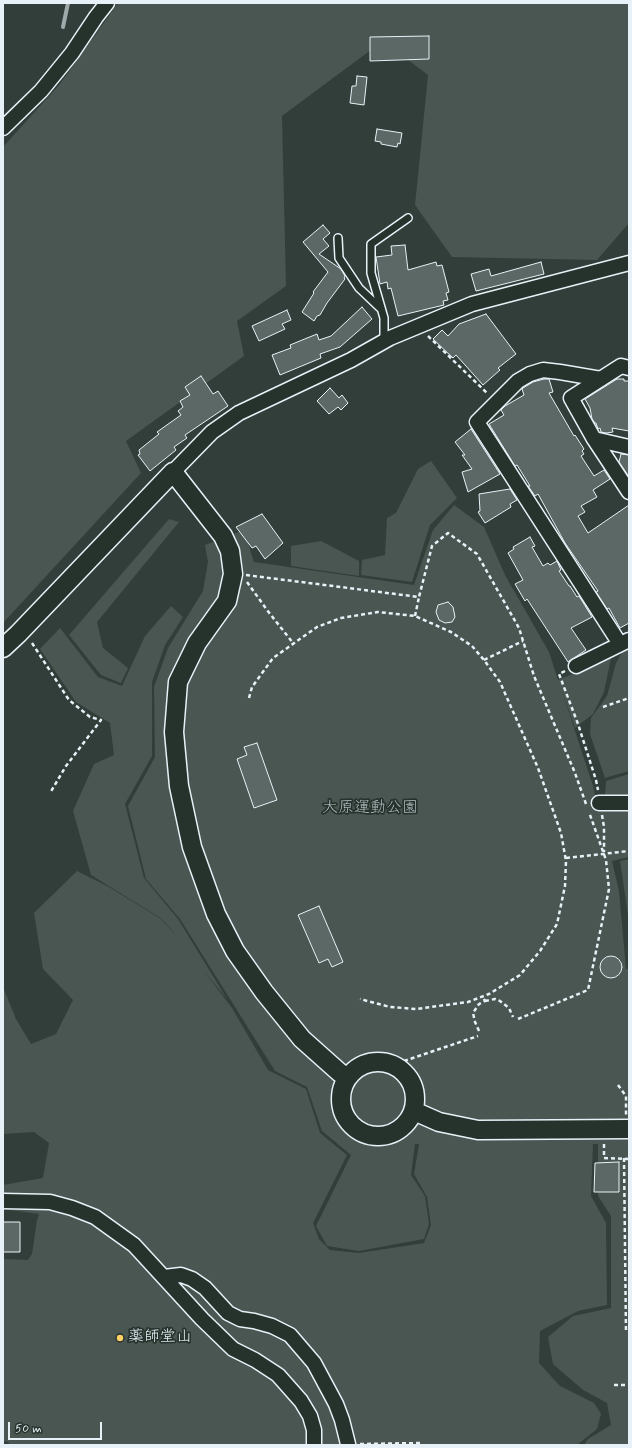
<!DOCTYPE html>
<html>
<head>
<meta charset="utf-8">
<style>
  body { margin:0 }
  #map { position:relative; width:632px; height:1448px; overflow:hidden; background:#323e39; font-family:Mynerve,sans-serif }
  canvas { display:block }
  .frame { position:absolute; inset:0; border:4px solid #e8f1f8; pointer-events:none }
  .scale { position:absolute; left:8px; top:1422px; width:94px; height:18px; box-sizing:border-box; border:2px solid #e8f1f8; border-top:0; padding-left:5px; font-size:12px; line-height:14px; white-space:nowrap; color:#e8f1f8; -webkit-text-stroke:3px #26332d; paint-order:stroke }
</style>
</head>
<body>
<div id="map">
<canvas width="632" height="1448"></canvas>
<div class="frame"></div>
<div class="scale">50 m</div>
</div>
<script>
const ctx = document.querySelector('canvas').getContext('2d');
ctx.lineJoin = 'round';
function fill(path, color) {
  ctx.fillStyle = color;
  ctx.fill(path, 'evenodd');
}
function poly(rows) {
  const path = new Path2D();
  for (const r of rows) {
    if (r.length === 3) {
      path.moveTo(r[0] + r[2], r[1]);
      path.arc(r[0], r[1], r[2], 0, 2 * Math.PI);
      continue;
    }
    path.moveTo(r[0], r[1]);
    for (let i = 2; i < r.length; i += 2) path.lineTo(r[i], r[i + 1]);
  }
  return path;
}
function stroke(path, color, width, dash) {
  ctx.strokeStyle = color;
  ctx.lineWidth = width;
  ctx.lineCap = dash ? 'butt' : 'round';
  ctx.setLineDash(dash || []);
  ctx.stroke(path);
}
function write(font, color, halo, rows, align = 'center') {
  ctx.font = font + ' Mynerve,"Klee One",sans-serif';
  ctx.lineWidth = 3.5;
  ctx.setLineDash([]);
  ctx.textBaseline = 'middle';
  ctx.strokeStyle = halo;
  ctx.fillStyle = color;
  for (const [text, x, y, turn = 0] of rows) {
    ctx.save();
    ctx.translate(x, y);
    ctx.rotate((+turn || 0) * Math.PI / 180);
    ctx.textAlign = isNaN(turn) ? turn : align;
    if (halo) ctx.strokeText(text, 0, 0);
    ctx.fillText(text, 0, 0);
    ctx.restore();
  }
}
fill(poly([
  [118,3,629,3,629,223,597,260,452,257,415,205,428,75,383,41,282,116,286,286,237,321,244,356,126,441,141,473,3,623,3,147,60,84],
  [431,461,457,498,430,525,412,582,361,575,362,560,385,555,387,518,396,513,418,469],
  [454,505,484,527,505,575,549,652,558,680,611,658,604,692,593,714,575,728,561,688,593,786,598,809,629,810,629,857,612,861,619,891,626,969,629,969,629,1445,584,1445,588,1439,611,1425,607,1403,583,1390,553,1364,548,1337,573,1316,611,1308,611,1216,598,1196,598,1144,593,1144,591,1196,606,1223,607,1305,578,1311,540,1331,539,1363,560,1386,594,1403,601,1414,597,1429,577,1445,10,1445,8,1442,3,1441,3,1259,28,1260,32,1254,37,1220,39,1214,3,1209,3,1185,43,1178,49,1143,34,1132,3,1134,3,987,16,1019,31,1044,56,1034,73,1000,43,969,34,913,77,871,109,887,161,919,178,938,162,919,91,875,73,811,94,764,114,755,110,723,76,702,40,649,60,628,98,677,122,686,145,636,171,606,183,617,165,645,152,682,152,756,125,804,144,878,178,919,227,999,204,971,232,1008,268,1070,306,1089,320,1133,347,1155,313,1223,319,1239,330,1250,359,1253,424,1243,431,1225,427,1197,414,1174,419,1144,415,1144,411,1175,425,1196,429,1224,424,1239,359,1251,327,1246,316,1226,351,1155,322,1131,307,1087,275,1071,180,919,146,879,128,806,155,757,154,687,168,648,203,591,208,562,205,545,244,530,254,562,414,585,433,530],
  [169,519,179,522,97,622,103,648,128,668,121,683,101,675,69,635],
  [321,541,359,561,359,576,291,566,291,546],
  [629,645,629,771,605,778,590,734,591,718,607,696,616,663,625,647],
  [629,774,629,798,605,796,606,781],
  [629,859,629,922,620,861]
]), '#495651');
stroke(poly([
  [63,27,68,3]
]), '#9ea9ab', 4);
const building = poly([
  [429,36,429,59,370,61,370,37,429,36],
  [357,76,367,77,364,105,350,103,352,86,356,86,357,76],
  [377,129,402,133,400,144,398,143,397,147,381,144,381,142,375,141,377,129],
  [323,225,330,233,323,239,329,246,319,254,341,269,345,276,344,278,345,279,327,303,320,315,317,316,314,321,302,312,314,293,313,292,328,272,303,242,323,225],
  [405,245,408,270,436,262,437,266,442,265,449,292,446,293,448,300,443,301,444,305,398,316,391,288,388,289,387,282,380,284,376,257,392,255,391,246,405,245],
  [541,262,544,274,476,291,471,274,489,269,491,276,541,262],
  [362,307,372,319,340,347,320,354,321,358,280,375,272,355,291,348,290,345,317,334,319,340,331,336,362,307],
  [287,310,291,320,282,324,285,329,259,341,252,326,287,310],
  [486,314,516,354,498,368,500,370,483,385,456,355,453,358,433,339,442,330,448,336,459,324,486,314],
  [201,376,213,394,218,391,228,406,185,435,187,438,174,447,176,450,150,471,138,455,140,454,139,450,159,434,157,432,181,415,178,411,183,407,180,401,190,395,185,387,201,376],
  [544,379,549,379,553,392,549,393,574,436,575,435,584,449,582,451,584,454,581,456,594,476,604,470,610,479,593,490,597,497,581,506,585,512,578,516,588,533,629,505,629,623,620,628,609,608,607,609,596,592,598,591,565,543,538,494,535,496,528,486,530,486,517,465,515,466,489,424,504,415,501,410,505,406,524,395,522,389,523,388,533,382,544,379],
  [617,379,624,379,624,381,629,381,629,431,612,428,613,432,606,433,601,432,600,428,598,429,596,423,595,423,592,419,590,408,585,399,617,379],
  [330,388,339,398,342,395,348,403,341,410,338,407,329,414,317,401,330,388],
  [471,429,500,474,468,492,462,472,472,469,462,455,465,455,455,442,471,429],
  [621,454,629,455,629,477,619,462,621,454],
  [510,489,517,500,510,504,511,507,485,523,478,512,480,511,479,494,510,489],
  [262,514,283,543,265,559,256,546,252,548,236,527,262,514],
  [530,537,535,546,532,547,543,566,548,563,550,565,557,561,561,570,559,571,569,586,570,586,577,597,579,596,592,617,571,628,586,650,568,662,527,599,525,601,515,584,523,580,508,553,514,549,513,547,530,537],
  [448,602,453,607,455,617,452,622,445,623,439,620,436,612,438,605,448,602],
  [257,743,277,800,254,808,237,759,247,755,244,747,257,743],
  [319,906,343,962,332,967,328,959,319,963,298,915,319,906],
  [611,967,11],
  [619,1162,619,1192,594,1192,595,1163,619,1162],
  [3,1222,20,1222,20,1252,3,1252,3,1222]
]);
fill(building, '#5c6865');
stroke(building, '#e8f1f8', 1);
const service = poly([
  [338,238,339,258,359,288,380,308],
  [384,341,384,318,371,273,371,244,408,218]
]);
const minor = poly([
  [3,128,41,91,72,53,96,17,107,3],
  [629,368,621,366,571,398,594,439,629,492],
  [601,379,560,372,543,370,530,374,518,381,477,422,620,644],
  [594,439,629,447],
  [173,472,212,432,239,413,351,360,390,338,472,304,629,263],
  [576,666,629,640],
  [599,803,629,803],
  [3,1201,50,1202,72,1208,95,1217,134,1245,202,1319,233,1349,255,1360,278,1375,301,1401,310,1416,314,1430,314,1445],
  [164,1277,181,1275,192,1279,205,1288,228,1313,240,1319,254,1321,272,1326,290,1335,314,1363,336,1404,342,1420,348,1444]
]);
const tertiary = poly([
  [3,648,18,634,173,472,223,536,230,551,233,574,227,601,197,643,178,682,174,732,179,786,192,847,216,914,235,951,264,992,302,1039,339,1072,347,1078],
  [378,1099,37],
  [414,1111,439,1122,478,1130,629,1129]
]);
stroke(service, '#e8f1f8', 10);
stroke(minor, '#e8f1f8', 17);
stroke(tertiary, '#e8f1f8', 21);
stroke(poly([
  [428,336,487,393],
  [246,575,419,597,432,546,448,533,477,554,519,628,534,676,575,773,586,804],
  [247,582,267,610,293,643],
  [415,616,419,597],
  [32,643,69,700,90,717,101,720,66,766,50,793],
  [484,660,523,641],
  [565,671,559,674,578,724,596,780,598,790],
  [249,698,252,687,273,658,317,627,341,618,378,612,415,616,451,632,472,646,484,660,500,682,538,768,561,833,566,861,565,886,557,924,540,951,520,975,489,994,468,1002,416,1009,390,1007,360,999],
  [603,707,629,698],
  [602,815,604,827,604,852],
  [566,858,629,851],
  [485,1001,495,999,500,1001,509,1008,513,1017],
  [518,1019,588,990,609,889,606,860,589,812],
  [479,1031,475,1022,473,1013,479,1004,485,1001,483,997],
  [404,1061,478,1036],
  [618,1085,626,1096,626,1115],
  [604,1144,604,1158,629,1159],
  [624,1158,626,1333],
  [614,1385,629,1385],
  [360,1444,422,1443]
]), '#e8f1f8', 2.5, [4, 3]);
stroke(service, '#26332d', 7);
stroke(minor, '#26332d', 14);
stroke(tertiary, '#26332d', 18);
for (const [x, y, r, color] of [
  [120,1338,4,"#ffd166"]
]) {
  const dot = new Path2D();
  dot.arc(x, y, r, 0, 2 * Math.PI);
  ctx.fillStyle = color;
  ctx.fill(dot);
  stroke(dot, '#26332d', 1.5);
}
write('16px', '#b0bbbe', '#26332d', [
  ["大原運動公園",370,809]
]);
write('16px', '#e8f1f8', '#26332d', [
  ["薬師堂山",128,1338]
], 'left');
</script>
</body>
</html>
